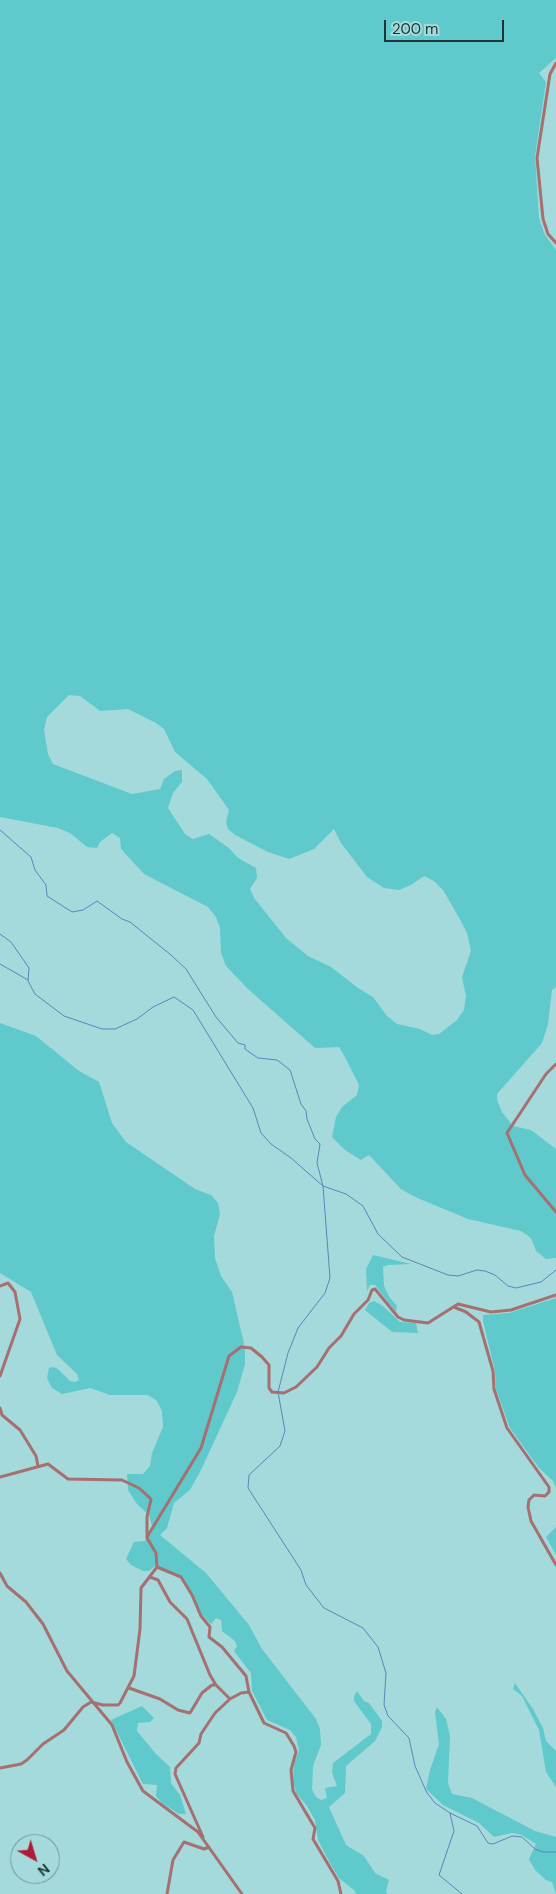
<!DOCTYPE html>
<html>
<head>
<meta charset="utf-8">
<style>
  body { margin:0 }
  #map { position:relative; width:556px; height:1894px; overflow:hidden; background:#a4dadb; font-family:"DM Sans",sans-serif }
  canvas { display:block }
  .north { position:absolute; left:10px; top:1834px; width:50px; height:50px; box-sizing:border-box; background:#a4dadb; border:1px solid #6f9899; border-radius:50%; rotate:141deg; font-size:14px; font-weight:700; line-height:20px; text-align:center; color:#1f3535 }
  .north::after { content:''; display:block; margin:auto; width:18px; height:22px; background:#af1c38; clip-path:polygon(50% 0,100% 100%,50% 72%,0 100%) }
  .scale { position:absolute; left:384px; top:20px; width:120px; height:22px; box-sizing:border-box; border:2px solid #1f3535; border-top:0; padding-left:6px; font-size:15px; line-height:18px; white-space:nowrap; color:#1f3535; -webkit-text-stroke:4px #a4dadb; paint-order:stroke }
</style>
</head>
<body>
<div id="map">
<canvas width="556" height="1894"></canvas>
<div class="north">N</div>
<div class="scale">200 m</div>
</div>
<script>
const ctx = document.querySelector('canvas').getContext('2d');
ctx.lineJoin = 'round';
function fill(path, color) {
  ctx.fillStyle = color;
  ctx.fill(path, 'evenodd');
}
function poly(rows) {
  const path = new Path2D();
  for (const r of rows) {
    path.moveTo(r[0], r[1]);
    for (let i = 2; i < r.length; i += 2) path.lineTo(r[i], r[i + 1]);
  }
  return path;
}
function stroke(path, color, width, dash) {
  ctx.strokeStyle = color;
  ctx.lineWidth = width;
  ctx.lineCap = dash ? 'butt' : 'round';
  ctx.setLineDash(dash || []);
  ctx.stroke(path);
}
fill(poly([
  [0,0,556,0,556,58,539,73,546,82,535,156,539,218,545,235,556,250,556,987,552,990,548,1024,542,1043,497,1094,497,1100,502,1112,513,1126,531,1130,556,1149,556,1258,546,1259,536,1251,531,1238,521,1231,468,1219,415,1197,401,1189,369,1155,361,1160,345,1150,332,1137,336,1117,342,1107,357,1095,359,1085,346,1059,339,1047,315,1048,248,989,226,966,221,953,220,928,216,917,208,907,144,874,121,849,120,838,112,833,100,842,97,848,87,847,70,833,58,828,0,817],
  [69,695,80,696,100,711,128,709,156,723,164,729,175,752,207,779,229,810,226,822,228,829,235,835,268,852,289,859,314,849,334,829,341,843,367,877,384,888,399,890,411,885,424,876,434,881,443,890,461,921,467,933,471,951,462,977,466,996,464,1010,457,1020,439,1034,432,1035,420,1029,397,1024,387,1016,373,997,358,988,331,967,308,956,286,938,254,898,250,889,257,878,256,868,238,858,229,848,209,834,193,839,185,834,168,808,173,793,182,782,182,770,175,771,164,779,160,789,132,794,53,764,48,754,44,730,47,717],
  [0,1023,36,1036,79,1071,99,1082,112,1123,126,1142,195,1189,211,1195,218,1203,220,1214,214,1236,215,1258,221,1276,232,1292,245,1348,245,1364,237,1392,201,1470,190,1490,174,1503,167,1528,160,1535,206,1573,249,1625,262,1649,316,1719,320,1729,321,1745,313,1766,312,1790,316,1797,321,1800,327,1798,325,1788,337,1786,332,1773,333,1763,371,1734,371,1724,354,1701,354,1696,357,1691,364,1701,369,1703,382,1721,382,1727,375,1741,346,1766,345,1793,329,1807,346,1845,364,1856,375,1873,389,1880,386,1891,387,1894,356,1894,355,1891,339,1878,330,1863,318,1840,315,1820,307,1806,296,1793,293,1780,294,1763,299,1751,296,1737,290,1730,267,1720,252,1691,251,1673,234,1651,237,1646,235,1641,222,1631,221,1620,216,1618,211,1624,202,1615,182,1576,155,1566,149,1571,143,1571,131,1565,126,1559,134,1542,145,1541,153,1530,149,1515,137,1504,128,1490,127,1474,143,1474,150,1466,152,1453,163,1427,162,1411,157,1401,148,1395,110,1395,90,1388,62,1394,52,1388,47,1378,49,1368,53,1367,58,1369,70,1381,75,1382,79,1380,77,1374,57,1355,31,1292,0,1273],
  [373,1255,411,1264,388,1265,383,1267,384,1286,390,1298,397,1306,396,1312,375,1285,370,1285,367,1291,366,1269],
  [556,1298,556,1488,553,1481,539,1468,510,1428,496,1389,495,1371,483,1321,483,1315,509,1313],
  [374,1301,383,1306,400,1322,416,1323,418,1333,392,1332,365,1310,369,1303],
  [556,1527,556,1555,546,1537],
  [515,1683,533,1709,543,1728,546,1741,556,1751,556,1787,546,1772,539,1730,522,1696,513,1689],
  [142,1706,154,1718,150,1722,138,1723,137,1731,156,1754,170,1767,171,1783,180,1795,186,1814,179,1814,162,1803,156,1796,157,1785,143,1784,111,1720],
  [437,1707,446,1719,450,1736,448,1783,452,1794,472,1798,535,1831,556,1837,556,1894,552,1882,546,1880,535,1870,529,1859,536,1844,522,1835,512,1833,494,1837,479,1823,443,1805,426,1789,430,1770,439,1744,435,1712]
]), '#5fc9cc');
stroke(poly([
  [0,830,31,857,35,870,46,885,47,896,72,912,83,910,97,901,122,919,130,922,171,955,186,969,216,1017,238,1043,245,1045,245,1049,258,1058,277,1060,290,1070,301,1104,306,1111,307,1119,315,1139,320,1144,317,1163,323,1186,346,1194,363,1206,378,1234,402,1257,448,1275,458,1276,477,1270,485,1271,495,1275,508,1286,516,1288,541,1282,556,1270],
  [0,934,11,942,29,968,28,981,35,994,64,1016,102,1029,115,1029,137,1019,153,1007,174,997,193,1010,253,1108,261,1133,271,1144,291,1158,323,1186,330,1278,325,1293,298,1328,288,1353,278,1392,285,1431,280,1446,249,1475,248,1488,301,1570,306,1585,324,1608,363,1628,378,1647,386,1673,384,1705,388,1716,409,1738,415,1766,427,1793,435,1803,450,1813,477,1826,488,1843,493,1844,512,1836,522,1837,535,1849,543,1852,556,1852],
  [0,964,28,980],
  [450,1813,454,1831,439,1875,462,1894]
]), '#5a85ba', 1);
stroke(poly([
  [556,63,550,74,537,158,543,219,548,234,556,243],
  [556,1064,546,1074,507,1133,525,1175,556,1212],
  [0,1286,8,1283,15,1292,20,1319,0,1376],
  [454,1307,466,1312,479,1322,493,1371,494,1389,507,1428,549,1487,549,1492,545,1496,534,1495,529,1500,528,1507,531,1521,556,1565],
  [0,1408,2,1415,20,1430,36,1456,38,1466],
  [0,1477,48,1464,68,1479,122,1480,139,1488,151,1499,147,1517,147,1538,156,1553,157,1567,181,1577,192,1595,201,1616,210,1627,209,1637,222,1647,246,1676,249,1692,264,1723,286,1733,294,1746,296,1752,291,1770,293,1791,315,1828,313,1839,338,1881,341,1894],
  [147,1537,201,1448,229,1356,241,1347,251,1348,262,1357,269,1365,269,1388,272,1392,284,1393,296,1387,317,1367,329,1348,341,1336,354,1314,368,1300,372,1290,375,1289,398,1317,404,1320,428,1323,458,1304,491,1312,511,1310,556,1295],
  [0,1573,7,1586,26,1602,43,1624,67,1671,112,1725,127,1762,143,1791,198,1832,242,1894],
  [150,1577,158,1580,170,1602,187,1619,210,1675,216,1685,230,1699],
  [129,1688,160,1699,178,1710,190,1713,202,1693,212,1685,216,1685],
  [0,1768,21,1764,27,1760,43,1744,64,1730,83,1707,91,1702,103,1705,118,1705,120,1703,134,1676,140,1629,141,1588,157,1567],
  [203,1837,175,1774,176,1768,199,1743,201,1734,215,1713,230,1699,241,1693,249,1692],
  [167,1894,173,1860,184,1842,204,1849,209,1847]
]), '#a66f70', 3);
</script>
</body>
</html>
